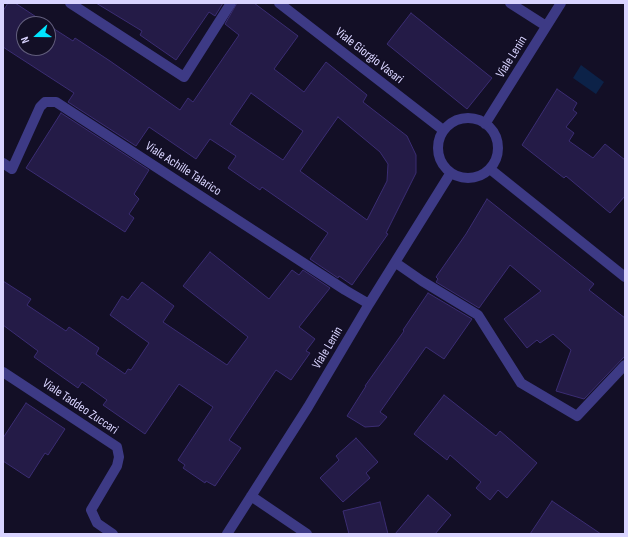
<!DOCTYPE html>
<html>
<head>
<meta charset="utf-8">
<style>
  body { margin:0 }
  #map { position:relative; width:628px; height:537px; overflow:hidden; background:#130f26; font-family:"Sofia Sans Condensed",sans-serif }
  canvas { display:block }
  .frame { position:absolute; inset:0; border:4px solid #d9d4ff; pointer-events:none }
  .north { position:absolute; left:16px; top:16px; width:40px; height:40px; box-sizing:border-box; background:#130f26; border:1px solid #625e7d; border-radius:50%; rotate:249deg; font-size:11px; font-weight:700; line-height:16px; text-align:center; color:#d9d4ff }
  .north::after { content:''; display:block; margin:auto; width:14px; height:18px; background:#00e5ff; clip-path:polygon(50% 0,100% 100%,50% 72%,0 100%) }
</style>
</head>
<body>
<div id="map">
<canvas width="628" height="537"></canvas>
<div class="frame"></div>
<div class="north">N</div>
</div>
<script>
const ctx = document.querySelector('canvas').getContext('2d');
ctx.lineJoin = 'round';
function fill(path, color) {
  ctx.fillStyle = color;
  ctx.fill(path, 'evenodd');
}
function poly(rows) {
  const path = new Path2D();
  for (const r of rows) {
    if (r.length === 3) {
      path.moveTo(r[0] + r[2], r[1]);
      path.arc(r[0], r[1], r[2], 0, 2 * Math.PI);
      continue;
    }
    path.moveTo(r[0], r[1]);
    for (let i = 2; i < r.length; i += 2) path.lineTo(r[i], r[i + 1]);
  }
  return path;
}
function stroke(path, color, width, dash) {
  ctx.strokeStyle = color;
  ctx.lineWidth = width;
  ctx.lineCap = dash ? 'butt' : 'round';
  ctx.setLineDash(dash || []);
  ctx.stroke(path);
}
function write(font, color, halo, rows, align = 'center') {
  ctx.font = font + ' "Sofia Sans Condensed",sans-serif';
  ctx.lineWidth = 3;
  ctx.setLineDash([]);
  ctx.textBaseline = 'middle';
  ctx.strokeStyle = halo;
  ctx.fillStyle = color;
  for (const [text, x, y, turn = 0] of rows) {
    ctx.save();
    ctx.translate(x, y);
    ctx.rotate((+turn || 0) * Math.PI / 180);
    ctx.textAlign = isNaN(turn) ? turn : align;
    if (halo) ctx.strokeText(text, 0, 0);
    ctx.fillText(text, 0, 0);
    ctx.restore();
  }
}
fill(poly([
  [581,65,604,82,596,94,573,78]
]), '#0c2248');
const building = poly([
  [8,3,15,3,47,24,24,24,24,48,48,48,48,25,73,41,75,38,110,61,180,110,188,98,193,102,239,35,225,24,237,3,254,3,298,36,274,69,304,92,326,62,367,95,363,102,407,136,416,155,416,173,386,233,388,234,352,285,339,276,338,278,310,259,328,233,262,187,260,190,228,168,236,156,210,139,196,159,149,127,136,146,68,102,74,93,3,47,3,11,8,3],
  [251,93,303,131,283,160,230,124,251,93],
  [338,117,380,152,388,164,387,181,367,220,300,171,338,117],
  [96,3,223,3,215,16,209,12,176,60,140,35,142,31,96,3],
  [411,13,492,78,467,109,387,44,411,13],
  [557,89,577,103,573,110,577,113,566,127,574,133,569,141,593,158,605,144,625,160,625,196,610,213,566,176,564,178,522,145,557,89],
  [61,113,149,170,134,194,139,199,129,214,134,218,125,232,26,168,61,113],
  [487,199,594,284,589,290,625,318,625,356,584,399,556,391,571,350,553,334,540,343,537,340,527,348,504,319,541,291,510,265,479,308,436,282,438,279,436,277,466,234,487,199],
  [210,252,269,299,292,270,299,275,303,270,330,288,299,327,315,339,306,351,310,353,291,380,276,370,229,440,241,448,215,486,206,481,205,483,183,468,185,465,178,460,213,407,179,384,145,434,103,405,107,400,82,382,78,388,34,357,38,351,3,325,3,281,31,299,27,305,66,331,69,327,99,348,96,354,125,374,128,369,131,370,149,343,110,315,122,296,128,300,142,282,174,306,163,322,227,365,248,337,183,286,210,252],
  [428,293,472,319,444,359,426,347,380,412,387,417,379,426,365,427,347,416,366,386,365,386,404,331,403,330,428,293],
  [444,395,496,436,500,431,537,463,507,498,498,490,490,500,476,488,481,482,450,455,447,460,414,434,444,395],
  [26,403,65,429,48,455,45,453,29,478,3,461,3,438,26,403],
  [356,438,378,462,366,473,370,478,343,502,320,478,339,460,336,456,356,438],
  [428,495,451,515,435,534,395,534,428,495],
  [552,501,601,534,530,534,552,501],
  [380,502,388,534,349,534,343,511,380,502]
]);
fill(building, '#241b47');
stroke(building, '#3b2d73', 1);
stroke(poly([
  [70,3,184,77,231,3],
  [279,3,443,130],
  [510,3,546,26],
  [468,148,30],
  [485,124,561,3],
  [3,163,12,169,40,107,45,102,56,102,345,290,369,304],
  [490,169,625,277],
  [396,263,422,281,478,315,521,383,577,416,625,365],
  [3,372,117,447,119,457,117,466,91,510,97,523,113,534],
  [251,496,307,534],
  [227,534,308,407,369,304,450,174]
]), '#3d3a85', 10);
write('13px', '#d9d4ff', '#130f26', [
  ["Viale Giorgio Vasari",369,56,38],
  ["Viale Lenin",512,57,-58],
  ["Viale Achille Talarico",183,169,33],
  ["Viale Lenin",328,348,-59],
  ["Viale Taddeo Zuccari",80,407,34]
]);
</script>
</body>
</html>
